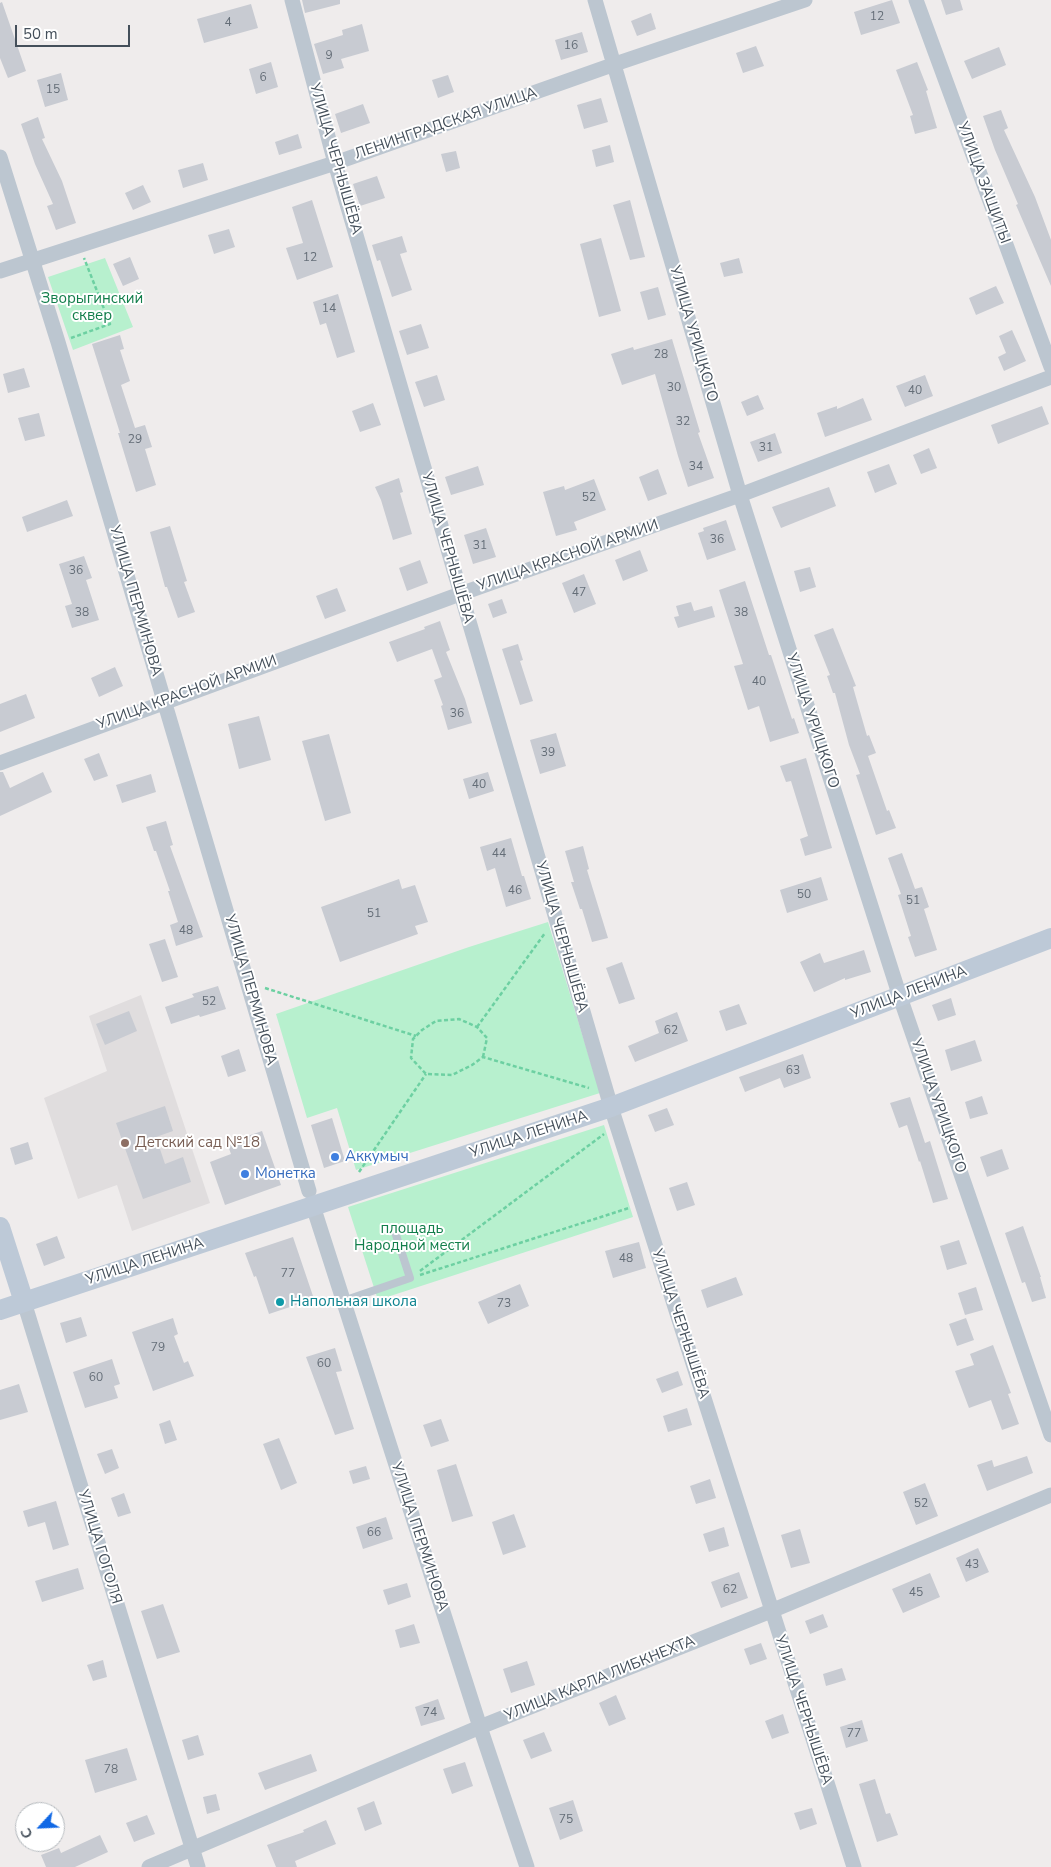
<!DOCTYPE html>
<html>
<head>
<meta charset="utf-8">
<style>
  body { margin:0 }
  #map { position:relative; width:1051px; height:1867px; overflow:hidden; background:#efecec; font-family:"Nunito Sans",sans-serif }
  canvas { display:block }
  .north { position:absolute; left:15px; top:1802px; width:50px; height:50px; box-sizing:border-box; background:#fff; border:1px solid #b4b9bd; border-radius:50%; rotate:245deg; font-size:14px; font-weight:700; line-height:20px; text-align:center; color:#444f5a }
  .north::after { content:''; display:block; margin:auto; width:18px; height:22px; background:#1068e5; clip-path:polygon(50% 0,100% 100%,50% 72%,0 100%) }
  .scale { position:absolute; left:15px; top:25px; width:115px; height:22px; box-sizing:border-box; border:2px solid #444f5a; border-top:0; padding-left:6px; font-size:15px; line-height:18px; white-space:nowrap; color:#444f5a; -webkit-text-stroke:4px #fff; paint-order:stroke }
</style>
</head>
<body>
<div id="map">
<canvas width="1051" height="1867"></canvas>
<div class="north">С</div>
<div class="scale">50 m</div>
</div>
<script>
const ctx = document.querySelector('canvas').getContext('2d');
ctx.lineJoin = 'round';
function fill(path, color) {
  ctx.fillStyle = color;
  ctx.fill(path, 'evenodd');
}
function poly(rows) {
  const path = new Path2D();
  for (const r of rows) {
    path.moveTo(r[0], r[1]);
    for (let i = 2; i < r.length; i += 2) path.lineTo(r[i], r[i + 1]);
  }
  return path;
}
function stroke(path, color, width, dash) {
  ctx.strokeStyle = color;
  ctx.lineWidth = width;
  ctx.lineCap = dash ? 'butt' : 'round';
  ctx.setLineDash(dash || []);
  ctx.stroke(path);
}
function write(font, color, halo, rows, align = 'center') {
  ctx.font = font + ' "Nunito Sans",sans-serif';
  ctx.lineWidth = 4;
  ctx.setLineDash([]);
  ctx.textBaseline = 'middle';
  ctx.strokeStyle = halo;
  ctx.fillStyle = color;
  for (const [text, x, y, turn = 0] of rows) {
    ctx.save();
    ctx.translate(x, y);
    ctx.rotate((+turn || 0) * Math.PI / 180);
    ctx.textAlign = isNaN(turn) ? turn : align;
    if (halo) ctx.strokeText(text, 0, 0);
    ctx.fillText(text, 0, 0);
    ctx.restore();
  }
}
fill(poly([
  [141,995,210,1203,132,1231,117,1185,78,1199,44,1098,107,1071,89,1016]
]), '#e0ddde');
fill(poly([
  [105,258,133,327,73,350,48,277],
  [548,922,600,1093,356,1170,337,1108,307,1118,276,1014,469,947],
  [604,1125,633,1217,378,1300,348,1207]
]), '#b7f0ce');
fill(poly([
  [302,0,340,0,340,4,305,13],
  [892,0,900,23,861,35,854,12],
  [941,0,960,0,963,10,946,15],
  [2,2,26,71,8,78,0,58,0,3],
  [251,4,258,28,204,43,197,19],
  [651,13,656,29,637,36,631,21],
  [362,24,369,51,341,59,344,68,323,74,314,44,343,35,342,30],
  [582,32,588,52,561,60,555,40],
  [756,46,764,66,743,73,736,53],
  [999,47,1006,65,972,79,964,61],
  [271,62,278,87,256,94,249,69],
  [917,62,928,90,926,91,937,128,915,134,910,116,913,115,896,70],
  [61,73,68,100,45,107,37,80],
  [448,75,454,92,438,98,432,80],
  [601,98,608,122,584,129,577,105],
  [363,104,370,123,341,133,335,114],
  [1001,110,1008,128,1004,130,1035,197,1051,240,1051,286,1016,205,1018,204,995,150,983,116],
  [38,117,45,138,42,139,62,181,76,223,56,230,47,206,53,204,35,164,21,124],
  [298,134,302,148,279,155,275,142],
  [610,145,614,162,596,167,592,150],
  [456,151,460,168,446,172,441,154],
  [203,163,208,180,183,188,178,170],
  [377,176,385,198,360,206,353,184],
  [143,185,151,202,133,210,125,193],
  [312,200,333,267,297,280,286,248,303,243,292,207],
  [630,200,645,257,630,260,613,205],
  [229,229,235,247,214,254,208,235],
  [402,236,407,252,400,254,412,290,392,297,380,260,377,261,372,245],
  [601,238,621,311,599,317,580,244],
  [130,257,139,279,123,286,113,264],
  [739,258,743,273,724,277,720,263],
  [996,286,1004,303,976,315,969,298],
  [658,287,666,315,648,320,640,292],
  [338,294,355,352,337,358,326,323,320,325,313,302],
  [421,324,429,348,407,355,399,331],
  [1012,330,1026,361,1004,371,998,357,1006,353,999,336],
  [120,335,124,349,120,350,130,381,121,385,135,428,145,425,152,447,145,449,156,485,136,492,118,433,120,433,92,344],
  [672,339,700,432,698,433,714,478,688,487,678,456,655,374,622,385,611,354,633,347,634,350],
  [24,368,30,387,8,393,3,374],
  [437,375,445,400,424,407,415,382],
  [925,375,933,396,905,407,896,386],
  [758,395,764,409,747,416,741,402],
  [863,398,872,420,825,437,817,413,837,406,837,409],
  [373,403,381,425,360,432,352,411],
  [1042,406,1049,424,998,444,991,425],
  [39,413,45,436,25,441,18,418],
  [775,433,782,453,758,462,750,442],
  [929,448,937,468,921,474,913,455],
  [889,464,897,484,875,493,867,472],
  [478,466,484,485,451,495,445,477],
  [658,469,667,494,648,501,639,477],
  [399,478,403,492,400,493,412,534,393,540,381,500,375,487],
  [594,479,606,510,574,522,577,530,556,536,543,492,564,486,565,490],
  [829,487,836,506,781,528,772,507],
  [67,500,73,516,27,532,22,517],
  [726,520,736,550,707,560,698,533,704,531,703,528],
  [170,526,187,581,184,582,195,612,178,618,167,587,165,587,150,532],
  [486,528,496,557,473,564,464,535],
  [640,550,648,571,623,581,615,560],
  [84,556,92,578,86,580,99,620,72,628,65,606,72,604,59,564],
  [420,560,428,583,407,591,399,568],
  [810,567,816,587,800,592,794,571],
  [584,574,596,604,574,613,562,583],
  [745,581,769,655,771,655,792,719,794,718,799,733,770,742,759,706,748,710,734,666,743,664,719,590],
  [337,588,346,611,325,619,316,596],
  [502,599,507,613,493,618,488,604],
  [691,602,694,611,712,606,715,617,678,628,674,617,679,616,676,606],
  [440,621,450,650,446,652,465,699,472,723,448,730,441,706,443,705,434,680,442,677,432,649,397,662,389,642,425,629,424,627],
  [833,628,856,686,853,687,867,736,869,735,876,753,868,756,887,811,889,810,896,828,876,835,856,775,860,774,849,745,835,693,833,693,827,676,830,675,814,635],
  [518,644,523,660,520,661,533,701,520,705,502,649],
  [115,667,123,686,99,697,91,678],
  [26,694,35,718,0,732,0,704],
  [259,716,271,760,239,769,228,724],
  [556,733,566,766,540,774,530,740],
  [329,734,351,813,325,821,302,741],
  [99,753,108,776,94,781,84,759],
  [806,758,832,848,805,856,800,839,808,836,791,781,786,782,780,766],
  [0,772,3,772,10,788,43,772,52,792,0,816],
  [488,772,494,791,469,799,463,779],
  [151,774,156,792,122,803,116,785],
  [166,821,173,845,170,846,203,937,176,946,170,925,178,922,168,891,170,891,156,851,154,851,146,827],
  [511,838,522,876,524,876,531,899,506,907,495,868,487,871,480,847],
  [583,846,589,869,587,870,608,938,592,942,582,909,580,909,571,882,574,882,565,851],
  [902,853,915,889,922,887,929,907,924,909,937,950,915,957,908,937,911,936,898,895,901,894,888,858],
  [821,877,828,900,787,913,780,890],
  [399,879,402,889,415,885,428,922,415,926,418,934,340,962,321,907],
  [165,939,178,977,162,982,149,944],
  [864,950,871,972,845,980,845,978,814,992,800,962,820,953,824,963],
  [622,962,635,999,619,1004,606,968],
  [218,986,226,1009,200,1017,199,1015,171,1024,165,1007,194,997,192,994],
  [951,998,956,1015,938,1021,932,1005],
  [739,1004,747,1024,726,1031,719,1011],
  [129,1011,137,1031,105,1045,96,1024],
  [677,1012,688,1041,635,1062,628,1046,659,1033,655,1021],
  [975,1040,982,1061,951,1071,945,1050],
  [239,1049,246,1071,228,1077,221,1056],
  [803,1054,811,1078,784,1088,780,1078,745,1092,739,1077],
  [982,1096,988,1114,970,1119,965,1102],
  [910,1097,925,1143,930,1141,948,1199,933,1203,920,1161,919,1162,907,1125,899,1128,890,1103],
  [165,1106,173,1131,156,1137,165,1164,183,1157,191,1182,143,1199,116,1123],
  [667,1108,674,1125,655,1132,648,1115],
  [332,1118,345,1161,324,1168,311,1125],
  [262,1131,281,1185,225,1205,210,1162,231,1154,227,1143],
  [28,1142,33,1159,15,1165,10,1148],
  [1002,1149,1009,1169,987,1177,980,1157],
  [687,1182,695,1205,677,1211,669,1188],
  [1023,1226,1041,1277,1040,1277,1046,1298,1032,1302,1025,1282,1022,1283,1005,1233],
  [57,1236,65,1258,44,1266,36,1244],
  [293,1237,314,1299,269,1314,256,1276,254,1277,245,1253],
  [959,1240,967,1264,947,1270,940,1246],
  [639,1242,646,1268,613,1278,605,1251],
  [736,1277,743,1295,707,1308,701,1290],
  [520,1284,529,1306,488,1324,478,1302],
  [976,1287,983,1310,965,1315,958,1293],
  [81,1317,87,1336,66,1343,60,1323],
  [173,1318,178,1334,174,1336,184,1363,188,1361,194,1376,153,1391,132,1332],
  [966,1318,974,1340,957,1346,949,1324],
  [993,1345,1011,1393,1008,1394,1019,1424,1002,1430,991,1400,969,1408,955,1371,974,1365,970,1354],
  [335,1348,342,1371,336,1372,354,1429,335,1435,306,1357],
  [112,1359,120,1384,114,1386,118,1398,85,1408,73,1372],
  [678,1371,683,1385,662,1393,656,1379],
  [19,1384,28,1412,0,1420,0,1390],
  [687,1408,692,1425,668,1432,663,1416],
  [441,1419,449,1441,431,1447,423,1425],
  [170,1420,177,1440,165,1444,159,1424],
  [279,1438,297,1483,281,1490,263,1444],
  [112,1449,119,1468,105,1474,97,1454],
  [1027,1456,1033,1473,987,1491,977,1465,992,1460,994,1467],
  [456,1464,473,1516,452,1522,437,1470],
  [366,1466,370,1479,353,1484,349,1471],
  [710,1479,716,1498,696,1504,690,1486],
  [925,1483,938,1516,916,1525,903,1492],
  [124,1493,131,1513,118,1517,111,1498],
  [56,1501,69,1545,53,1550,45,1522,28,1527,23,1511],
  [514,1514,526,1547,503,1555,492,1522],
  [386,1517,393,1539,363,1549,356,1527],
  [724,1527,729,1546,709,1552,703,1534],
  [800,1529,810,1563,791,1568,781,1535],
  [978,1548,989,1572,966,1582,956,1558],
  [78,1568,84,1589,42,1602,35,1581],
  [739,1572,748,1598,721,1608,711,1582],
  [930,1573,940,1597,903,1613,892,1589],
  [407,1583,411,1597,388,1605,383,1590],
  [163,1604,180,1652,157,1659,141,1611],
  [823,1614,828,1627,810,1634,805,1621],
  [414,1624,420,1643,400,1648,395,1630],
  [761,1643,767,1659,750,1665,744,1649],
  [103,1660,107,1677,93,1681,87,1665],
  [527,1661,535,1685,511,1693,503,1669],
  [842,1668,846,1680,826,1686,823,1674],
  [616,1695,626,1719,609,1726,599,1703],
  [438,1699,445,1719,421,1726,415,1707],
  [783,1714,789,1733,772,1739,765,1721],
  [862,1720,868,1741,846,1748,840,1727],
  [544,1732,552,1751,531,1759,523,1740],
  [198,1735,204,1755,188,1760,182,1740],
  [127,1748,137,1780,95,1793,85,1760],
  [311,1754,317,1771,265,1790,258,1773],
  [465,1762,473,1786,452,1794,443,1769],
  [875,1779,886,1814,890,1813,898,1835,877,1842,859,1784],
  [216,1794,220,1810,207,1814,203,1797],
  [573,1800,583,1831,560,1840,549,1808],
  [374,1801,382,1824,365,1831,357,1808],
  [812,1808,817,1824,800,1830,794,1813],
  [147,1815,155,1834,134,1842,126,1823],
  [326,1820,336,1844,295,1861,297,1867,276,1867,267,1845,304,1832,303,1830],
  [100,1835,108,1852,75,1867,46,1867,41,1855,59,1848,61,1853]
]), '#c8cbd2');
stroke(poly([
  [71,338,110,324,84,258],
  [265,988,416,1036],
  [477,1027,545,933],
  [483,1057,487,1038,477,1027,459,1019,436,1021,422,1030,413,1039,411,1058,426,1074,452,1075,472,1065,483,1057,589,1088],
  [359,1172,426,1074],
  [420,1271,604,1134],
  [420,1275,629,1208]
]), '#6dd0a2', 2.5, [4, 2.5]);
stroke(poly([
  [343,1301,410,1278,396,1235]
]), '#bcc6d0', 8);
stroke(poly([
  [292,0,335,163,611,1107,854,1867],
  [595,0,740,495,900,997,1051,1435],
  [916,0,1051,367],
  [0,157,58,342,309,1191],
  [0,271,335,163,615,64,805,0],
  [0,763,460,594,740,495,1051,377],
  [313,1206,480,1727,527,1867],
  [24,1302,198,1867],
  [149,1867,480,1727,771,1611,1051,1495]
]), '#bcc6d0', 15);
stroke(poly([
  [0,1227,24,1302],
  [0,1310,611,1107,1051,938]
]), '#bdc9d7', 20);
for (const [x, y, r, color] of [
  [125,1143,5,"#8d6e63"],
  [335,1157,5,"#3f7fe0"],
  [245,1174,5,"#3f7fe0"],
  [280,1302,5,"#0f9aa8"]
]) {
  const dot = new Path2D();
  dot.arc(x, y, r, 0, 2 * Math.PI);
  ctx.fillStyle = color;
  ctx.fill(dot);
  stroke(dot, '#fff', 2);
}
write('12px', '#656e78', null, [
  ["12",877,17],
  ["4",228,23],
  ["16",571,46],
  ["9",329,56],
  ["6",263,78],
  ["15",53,90],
  ["12",310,258],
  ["14",329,309],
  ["28",661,355],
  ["30",674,388],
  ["40",915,391],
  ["32",683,422],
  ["29",135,440],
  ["31",766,448],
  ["34",696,467],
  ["52",589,498],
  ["36",717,540],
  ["31",480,546],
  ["36",76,571],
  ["47",579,593],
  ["38",82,613],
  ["38",741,613],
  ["40",759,682],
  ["36",457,714],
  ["39",548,753],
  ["40",479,785],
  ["44",499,854],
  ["46",515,891],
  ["50",804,895],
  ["51",913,901],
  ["51",374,914],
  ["48",186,931],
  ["52",209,1002],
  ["62",671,1031],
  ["63",793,1071],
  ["48",626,1259],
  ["77",288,1274],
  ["73",504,1304],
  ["79",158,1348],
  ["60",324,1364],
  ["60",96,1378],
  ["52",921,1504],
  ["66",374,1533],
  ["43",972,1565],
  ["62",730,1590],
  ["45",916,1593],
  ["74",430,1713],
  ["77",854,1734],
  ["78",111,1770],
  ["75",566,1820]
]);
write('15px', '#444f5a', '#fff', [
  ["ЛЕНИНГРАДСКАЯ УЛИЦА",446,124,-19],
  ["УЛИЦА ЧЕРНЫШЁВА",335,159,74],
  ["УЛИЦА ЗАЩИТЫ",983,183,70],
  ["УЛИЦА УРИЦКОГО",693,334,74],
  ["УЛИЦА ЧЕРНЫШЁВА",447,548,74],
  ["УЛИЦА КРАСНОЙ АРМИИ",568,556,-19],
  ["УЛИЦА ПЕРМИНОВА",135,601,74],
  ["УЛИЦА КРАСНОЙ АРМИИ",187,693,-20],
  ["УЛИЦА УРИЦКОГО",812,721,72],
  ["УЛИЦА ЧЕРНЫШЁВА",561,937,74],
  ["УЛИЦА ПЕРМИНОВА",250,990,74],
  ["УЛИЦА ЛЕНИНА",909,993,-21],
  ["УЛИЦА УРИЦКОГО",938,1106,71],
  ["УЛИЦА ЛЕНИНА",529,1135,-18],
  ["УЛИЦА ЛЕНИНА",145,1262,-18],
  ["УЛИЦА ЧЕРНЫШЁВА",680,1324,72],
  ["УЛИЦА ПЕРМИНОВА",419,1537,72],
  ["УЛИЦА ГОГОЛЯ",99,1547,73],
  ["УЛИЦА КАРЛА ЛИБКНЕХТА",600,1679,-22],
  ["УЛИЦА ЧЕРНЫШЁВА",803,1710,72]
]);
write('15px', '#127e4b', '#fff', [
  ["Зворыгинский",92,299],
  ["сквер",92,316],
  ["площадь",412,1229],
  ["Народной мести",412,1246]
]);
write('15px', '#785e54', '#fff', [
  ["Детский сад №18",135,1143]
], 'left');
write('15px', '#366cbe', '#fff', [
  ["Аккумыч",345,1157],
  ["Монетка",255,1174]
], 'left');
write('15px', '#0d838f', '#fff', [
  ["Напольная школа",290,1302]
], 'left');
</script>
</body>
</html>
